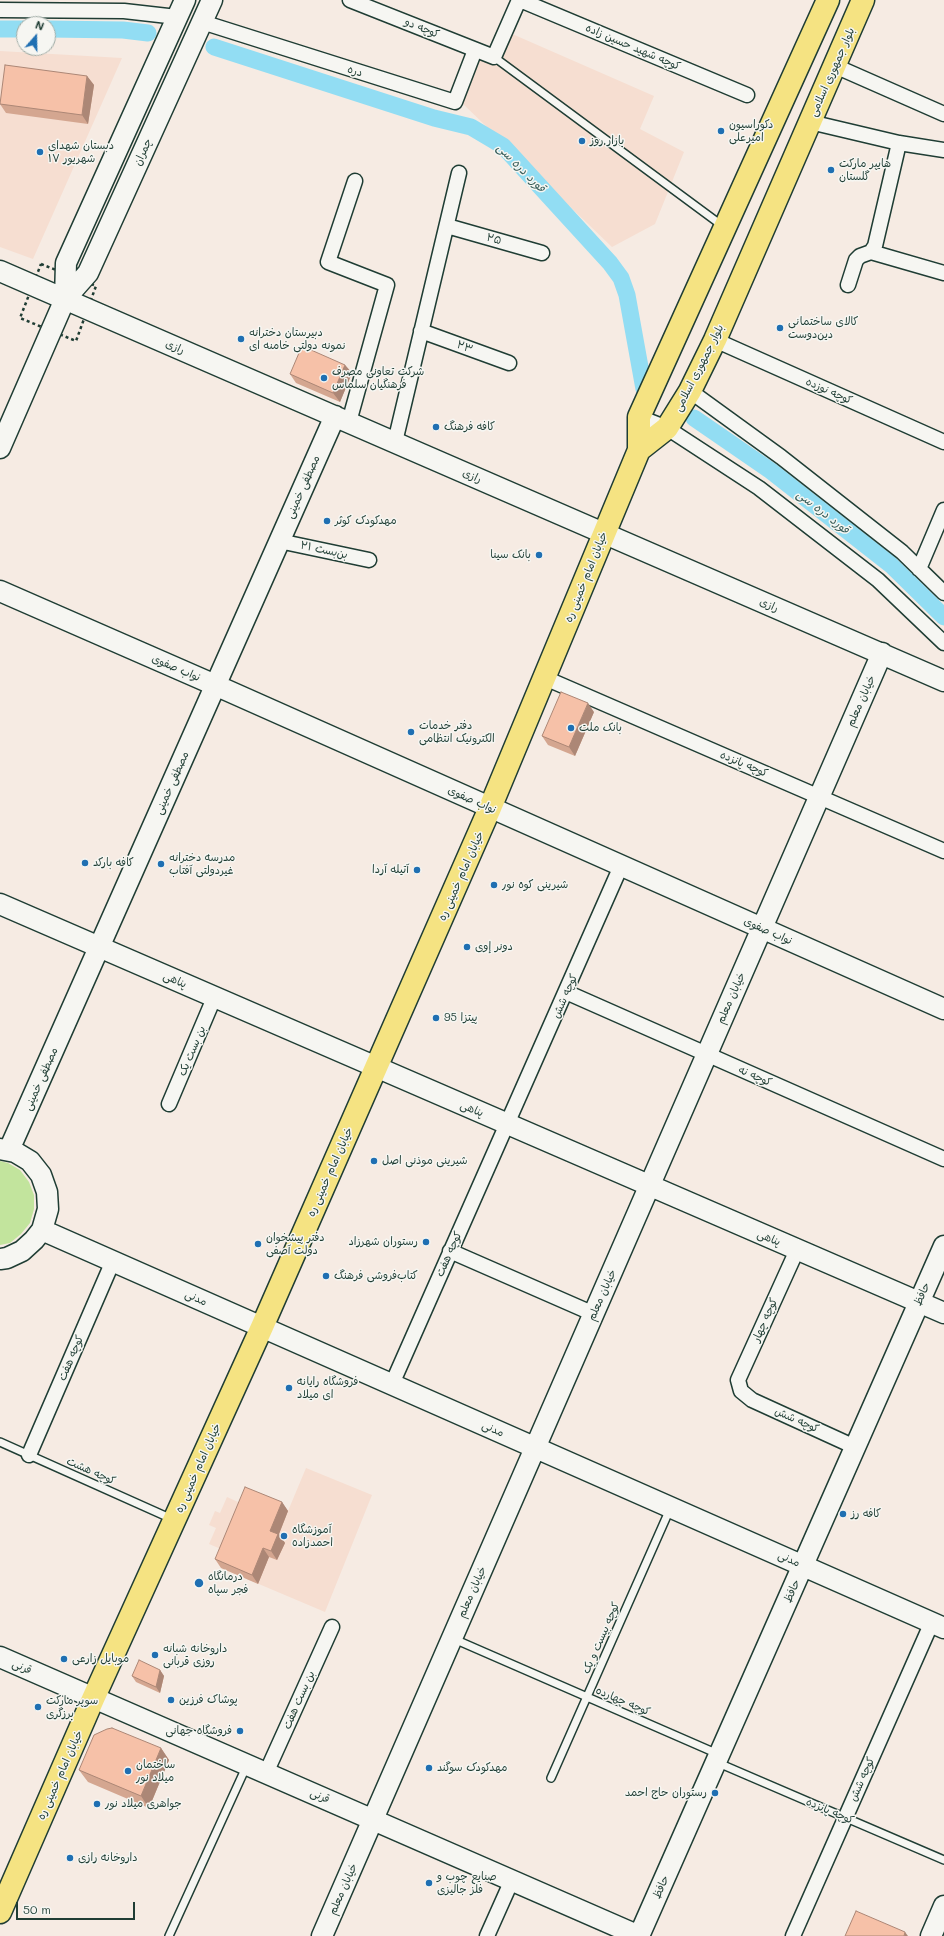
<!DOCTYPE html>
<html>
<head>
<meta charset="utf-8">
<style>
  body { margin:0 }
  #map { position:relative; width:944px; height:1936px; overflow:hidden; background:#f6ebe3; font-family:Mali,sans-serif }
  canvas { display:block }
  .north { position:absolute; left:16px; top:16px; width:40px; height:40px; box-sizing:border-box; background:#f6f6f2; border:1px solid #a0aca6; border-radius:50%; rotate:20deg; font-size:11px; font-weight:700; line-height:16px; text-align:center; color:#1f3d34 }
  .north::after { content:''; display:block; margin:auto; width:14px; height:18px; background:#1f6fb2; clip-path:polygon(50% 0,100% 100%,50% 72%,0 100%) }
  .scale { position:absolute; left:16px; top:1902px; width:119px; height:18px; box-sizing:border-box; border:2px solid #1f3d34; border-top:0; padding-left:5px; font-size:12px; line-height:14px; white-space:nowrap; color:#1f3d34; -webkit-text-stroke:3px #f6f6f2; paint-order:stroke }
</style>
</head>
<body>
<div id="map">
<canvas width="944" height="1936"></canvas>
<div class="north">N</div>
<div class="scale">50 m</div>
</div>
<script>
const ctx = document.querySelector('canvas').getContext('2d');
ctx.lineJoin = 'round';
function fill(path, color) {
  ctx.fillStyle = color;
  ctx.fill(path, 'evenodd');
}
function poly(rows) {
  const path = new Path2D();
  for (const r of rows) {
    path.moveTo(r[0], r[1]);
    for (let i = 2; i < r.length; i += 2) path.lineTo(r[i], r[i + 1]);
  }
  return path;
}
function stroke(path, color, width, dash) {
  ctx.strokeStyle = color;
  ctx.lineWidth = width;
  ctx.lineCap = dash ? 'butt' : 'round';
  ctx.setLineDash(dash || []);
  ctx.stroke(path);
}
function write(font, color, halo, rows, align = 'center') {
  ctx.font = font + ' Mali,"Playpen Sans Arabic",sans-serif';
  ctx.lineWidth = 3;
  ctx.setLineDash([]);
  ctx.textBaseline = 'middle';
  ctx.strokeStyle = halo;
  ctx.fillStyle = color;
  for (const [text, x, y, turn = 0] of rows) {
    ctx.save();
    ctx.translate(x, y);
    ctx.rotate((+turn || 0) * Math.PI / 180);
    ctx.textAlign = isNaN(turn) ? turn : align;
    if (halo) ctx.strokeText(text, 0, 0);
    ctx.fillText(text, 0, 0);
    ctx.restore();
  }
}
fill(poly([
  [510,33,654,96,640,129,684,152,655,224,612,247,462,103,481,57,497,64],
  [0,51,122,58,33,259,0,247],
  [306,1468,372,1495,325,1612,221,1568,228,1552,209,1544,216,1528,209,1525,215,1511,220,1513,227,1497,247,1506,251,1496,288,1511]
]), '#f6ded1');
fill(poly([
  [0,1161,8,1163,20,1170,29,1182,34,1195,34,1209,30,1223,21,1234,10,1243,0,1245]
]), '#c2e49d');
stroke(poly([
  [0,29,24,29],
  [48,29,123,30,148,33],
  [214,47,434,118,471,127,503,146,610,263,621,278,627,295,644,389],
  [694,418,771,471,891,565,944,617]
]), '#92ddf3', 17);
const lane = poly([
  [494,57,724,227],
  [0,1442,172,1519],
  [454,1639,718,1754],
  [716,1762,944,1860],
  [551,1778,670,1509],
  [169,1936,247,1765]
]);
const street = poly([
  [350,0,494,57,519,0],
  [520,0,747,95],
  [0,10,124,11,177,17],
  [202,22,455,102,475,50],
  [835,66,944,114],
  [810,122,899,143,944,150],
  [447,226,542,253],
  [871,252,944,273],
  [848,285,856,260,860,256,871,252,875,246,899,143],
  [421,331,509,363],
  [715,340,944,442],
  [690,391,781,457,902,552,944,593],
  [639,417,667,428,759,488,878,580,944,643],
  [349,422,387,285,328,262,355,181],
  [395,442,459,173],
  [279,541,369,560],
  [919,569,944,510],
  [545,678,944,851],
  [566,992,944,1159],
  [169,1104,214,998],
  [797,1250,738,1380,741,1391,752,1400,855,1447],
  [450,1251,594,1314],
  [392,1384,621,866],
  [29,1455,113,1261],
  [266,1773,332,1627],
  [487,1936,512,1880],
  [793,1936,932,1622]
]);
const secondary = poly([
  [0,271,944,681],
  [65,299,66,263,185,0],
  [0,448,65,299,88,273,212,0],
  [0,591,215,685,944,1009],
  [0,904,944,1313],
  [0,1149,15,1152,30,1161,41,1175,47,1192,48,1209,42,1230,34,1240,22,1251,7,1258,0,1259],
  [9,1150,335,416],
  [42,1230,944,1628],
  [0,1657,639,1936],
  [322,1936,882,653],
  [639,1936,944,1246],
  [931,1936,944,1906]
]);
const primary = poly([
  [639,450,667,428,690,391,715,340,863,0],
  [0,1912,93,1699,262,1327,490,808,639,450,639,417,828,0]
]);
stroke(lane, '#1f3d34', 10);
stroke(street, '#1f3d34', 17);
stroke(secondary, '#1f3d34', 23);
stroke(primary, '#1f3d34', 25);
stroke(poly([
  [41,264,96,286,76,341,20,318,41,264]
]), '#1f3d34', 2.5, [3, 3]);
stroke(lane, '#f6f6f2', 7);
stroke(street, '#f6f6f2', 14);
stroke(secondary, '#f6f6f2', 20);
stroke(primary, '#f5e382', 22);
fill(poly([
  [87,76,94,85,88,124,6,113,0,104],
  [345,365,352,373,340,402,296,383,290,374],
  [594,712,575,756,548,745,542,736],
  [282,1502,288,1511,279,1534,285,1543,277,1560,269,1557,258,1584,221,1568,215,1559],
  [160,1670,164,1676,160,1693,136,1682,132,1676],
  [161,1748,169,1760,149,1808,88,1782,79,1770]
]), '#d4a690');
fill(poly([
  [87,76,94,85,88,124,82,115],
  [345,365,352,373,340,402,333,393],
  [588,703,594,712,575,756,569,747],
  [282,1502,288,1511,279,1534,285,1543,277,1560,271,1551,270,1531],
  [263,1548,269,1557,258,1584,252,1575],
  [160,1670,164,1676,160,1693,156,1687],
  [161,1748,169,1760,149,1808,141,1796],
  [905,1932,908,1936,904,1936]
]), '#ac8776');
const building = poly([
  [5,65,87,76,82,115,0,104,5,65],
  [302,346,345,365,333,393,290,374,302,346],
  [561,692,588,703,569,747,542,736,561,692],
  [245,1487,282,1502,270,1531,278,1534,271,1551,263,1548,252,1575,215,1559,245,1487],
  [139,1660,160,1670,156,1687,132,1676,139,1660],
  [112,1728,161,1748,141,1796,79,1770,94,1735,107,1729,112,1728],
  [856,1911,905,1932,904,1936,845,1936,856,1911]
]);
fill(building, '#f6c1a8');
stroke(building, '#ac8776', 1);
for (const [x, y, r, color] of [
  [721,131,4,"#1f6fb2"],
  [582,141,4,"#1f6fb2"],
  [40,152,4,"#1f6fb2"],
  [831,170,4,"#1f6fb2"],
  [780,328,4,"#1f6fb2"],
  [241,339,4,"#1f6fb2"],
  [324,378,4,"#1f6fb2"],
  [436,427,4,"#1f6fb2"],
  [327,521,4,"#1f6fb2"],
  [539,555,4,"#1f6fb2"],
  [571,728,4,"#1f6fb2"],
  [411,732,4,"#1f6fb2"],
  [85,863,4,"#1f6fb2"],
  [161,864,4,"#1f6fb2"],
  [417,870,4,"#1f6fb2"],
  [494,885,4,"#1f6fb2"],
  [467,947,4,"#1f6fb2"],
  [436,1018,4,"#1f6fb2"],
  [374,1161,4,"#1f6fb2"],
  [426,1242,4,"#1f6fb2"],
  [258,1244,4,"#1f6fb2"],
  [326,1276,4,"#1f6fb2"],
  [289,1388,4,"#1f6fb2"],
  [843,1514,4,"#1f6fb2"],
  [284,1536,4,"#1f6fb2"],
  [199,1583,5,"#1f6fb2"],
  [155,1655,4,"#1f6fb2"],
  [64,1659,4,"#1f6fb2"],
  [171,1700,4,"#1f6fb2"],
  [38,1707,4,"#1f6fb2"],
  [240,1731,4,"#1f6fb2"],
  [429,1768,4,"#1f6fb2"],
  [128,1771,4,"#1f6fb2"],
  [715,1793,4,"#1f6fb2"],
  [97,1804,4,"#1f6fb2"],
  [70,1858,4,"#1f6fb2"],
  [429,1883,4,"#1f6fb2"]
]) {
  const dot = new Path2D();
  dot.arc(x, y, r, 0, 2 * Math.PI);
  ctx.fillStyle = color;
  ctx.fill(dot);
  stroke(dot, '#f6f6f2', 1.5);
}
write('11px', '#1f3d34', '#f6f6f2', [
  ["کوچه دو",422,28,22],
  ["کوچه شهید حسین زاده",633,47,23],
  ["دره",355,71,17],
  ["بلوار جمهوری اسلامی",832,72,-66],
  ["چمران",143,152,-66],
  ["۲۵",494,239,16],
  ["رازی",175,347,23],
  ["۲۳",465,347,20],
  ["بلوار جمهوری اسلامی",699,368,-63],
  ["کوچه نوزده",829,391,24],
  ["رازی",472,476,24],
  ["مصطفی خمینی",303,487,-66],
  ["بن‌بست ۲۱",324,550,12],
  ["خیابان امام خمینی ره",586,577,-68],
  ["رازی",769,605,23],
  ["نواب صفوی",176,668,23],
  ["خیابان معلم",861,701,-66],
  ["کوچه پانزده",744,764,23],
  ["مصطفی خمینی",172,783,-66],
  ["نواب صفوی",472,800,24],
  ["خیابان امام خمینی ره",461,876,-66],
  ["نواب صفوی",768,931,24],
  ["پناهی",175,980,24],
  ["کوچه شش",565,996,-66],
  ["خیابان معلم",731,998,-66],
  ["بن بست یک",192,1051,-67],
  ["کوچه نه",755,1076,24],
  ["مصطفی خمینی",41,1079,-66],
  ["پناهی",472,1109,23],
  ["خیابان امام خمینی ره",330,1172,-66],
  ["پناهی",769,1238,23],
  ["کوچه هفت",449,1254,-66],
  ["حافظ",922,1294,-66],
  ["خیابان معلم",602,1295,-66],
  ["مدنی",196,1298,24],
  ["کوچه چهار",765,1320,-66],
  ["کوچه هفت",71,1358,-67],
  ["کوچه شش",797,1420,24],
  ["مدنی",493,1429,24],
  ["خیابان امام خمینی ره",198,1468,-66],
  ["کوچه هشت",91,1471,24],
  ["مدنی",789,1559,24],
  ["حافظ",792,1591,-66],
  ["خیابان معلم",472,1592,-66],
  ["کوچه بیست و یک",601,1638,-66],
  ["قرنی",22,1667,24],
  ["بن بست هفت",299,1700,-66],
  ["کوچه چهارده",623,1701,23],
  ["خیابان امام خمینی ره",60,1775,-66],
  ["کوچه شش",862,1779,-66],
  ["قرنی",320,1796,24],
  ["کوچه پانزده",830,1811,23],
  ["حافظ",661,1887,-66],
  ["خیابان معلم",343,1889,-66]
]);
write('11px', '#1f3d34', '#f6f6f2', [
  ["دکوراسیون",729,125],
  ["امیرعلی",729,138],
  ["بازار روز",590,141],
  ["دبستان شهدای",48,146],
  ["۱۷ شهریور",48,159],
  ["هایپر مارکت",839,164],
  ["گلستان",839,177],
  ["کالای ساختمانی",788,322],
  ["دین‌دوست",788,335],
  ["دبیرستان دخترانه",249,333],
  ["نمونه دولتی خامنه ای",249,346],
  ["شرکت تعاونی مصرف",332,372],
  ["فرهنگیان سلماس",332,385],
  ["کافه فرهنگ",444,427],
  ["مهدکودک کوثر",335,521],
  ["بانک سینا",531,555,"right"],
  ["دفتر خدمات",419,726],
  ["الکترونیک انتظامی",419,739],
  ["بانک ملت",579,728],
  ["مدرسه دخترانه",169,858],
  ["غیردولتی آفتاب",169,871],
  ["کافه بارکد",93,863],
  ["آتیله آردا",409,870,"right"],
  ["شیرینی کوه نور",502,885],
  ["دونر إوی",475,947],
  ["پیتزا 95",444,1018],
  ["شیرینی موذنی اصل",382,1161],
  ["دفتر پیشخوان",266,1238],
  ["دولت آصفی",266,1251],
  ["رستوران شهرزاد",418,1242,"right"],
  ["کتاب‌فروشی فرهنگ",334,1276],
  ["فروشگاه رایانه",297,1382],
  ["ای میلاد",297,1395],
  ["کافه رز",851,1514],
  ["آموزشگاه",292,1530],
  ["احمدزاده",292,1543],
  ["درمانگاه",208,1577],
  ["فجر سپاه",208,1590],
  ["داروخانه شبانه",163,1649],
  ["روزی قربانی",163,1662],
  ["موبایل زارعی",72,1659],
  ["پوشاک فرزین",179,1700],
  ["سوپر مارکت",46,1701],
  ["برزگری",46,1714],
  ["فروشگاه جهانی",232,1731,"right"],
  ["ساختمان",136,1765],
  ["میلاد نور",136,1778],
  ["مهدکودک سوگند",437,1768],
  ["رستوران حاج احمد",707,1793,"right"],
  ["جواهری میلاد نور",105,1804],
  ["داروخانه رازی",78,1858],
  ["صنایع چوب و",437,1877],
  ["فلز جالیزی",437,1890]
], 'left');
write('italic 12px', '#365d5a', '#f6f6f2', [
  ["قورد دره سی",521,168,45],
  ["قورد دره سی",823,512,38]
]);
</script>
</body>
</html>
